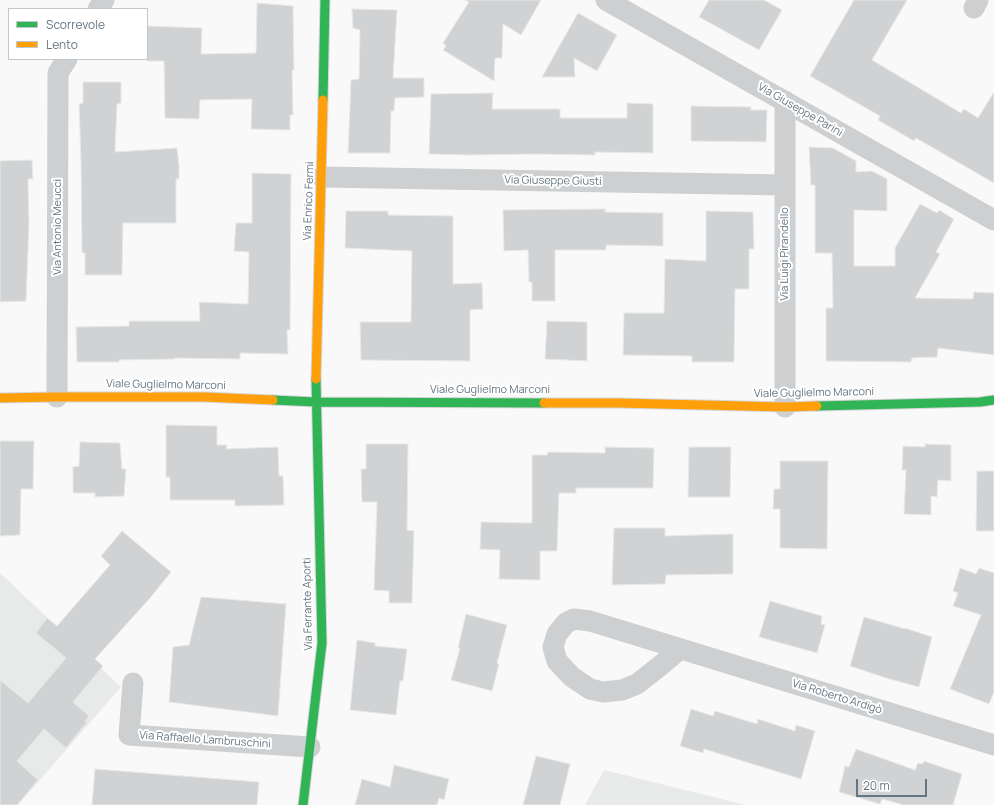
<!DOCTYPE html>
<html>
<head>
<meta charset="utf-8">
<style>
  body { margin:0 }
  #map { position:relative; width:994px; height:805px; overflow:hidden; background:#f9f9f9; font-family:Manrope,sans-serif }
  canvas { display:block }
  .legend { position:absolute; left:8px; top:8px; width:140px; height:52px; box-sizing:border-box; background:#fff; border:1px solid #c1c8cd; margin:0; padding:5px 7px; list-style:none; font-size:12px; color:#657683 }
  .legend li { display:flex; align-items:center; gap:8px; height:20px }
  .legend b { width:20px; border:1px solid #c1c8cd }
  .scale { position:absolute; left:856px; top:779px; width:71px; height:18px; box-sizing:border-box; border:2px solid #657683; border-top:0; padding-left:5px; font-size:12px; line-height:14px; white-space:nowrap; color:#657683; -webkit-text-stroke:3px #fff; paint-order:stroke }
</style>
</head>
<body>
<div id="map">
<canvas width="994" height="805"></canvas>
<ul class="legend">
<li><b style="height:5px;background:#30b455"></b>Scorrevole</li>
<li><b style="height:5px;background:#ff9f0a"></b>Lento</li>
</ul>
<div class="scale">20 m</div>
</div>
<script>
const ctx = document.querySelector('canvas').getContext('2d');
ctx.lineJoin = 'round';
function fill(path, color) {
  ctx.fillStyle = color;
  ctx.fill(path, 'evenodd');
}
function poly(rows) {
  const path = new Path2D();
  for (const r of rows) {
    path.moveTo(r[0], r[1]);
    for (let i = 2; i < r.length; i += 2) path.lineTo(r[i], r[i + 1]);
  }
  return path;
}
function stroke(path, color, width, dash) {
  ctx.strokeStyle = color;
  ctx.lineWidth = width;
  ctx.lineCap = dash ? 'butt' : 'round';
  ctx.setLineDash(dash || []);
  ctx.stroke(path);
}
function write(font, color, halo, rows, align = 'center') {
  ctx.font = font + ' Manrope,sans-serif';
  ctx.lineWidth = 4;
  ctx.setLineDash([]);
  ctx.textBaseline = 'middle';
  ctx.strokeStyle = halo;
  ctx.fillStyle = color;
  for (const [text, x, y, turn = 0] of rows) {
    ctx.save();
    ctx.translate(x, y);
    ctx.rotate((+turn || 0) * Math.PI / 180);
    ctx.textAlign = isNaN(turn) ? turn : align;
    if (halo) ctx.strokeText(text, 0, 0);
    ctx.fillText(text, 0, 0);
    ctx.restore();
  }
}
fill(poly([
  [0,573,121,687,18,805,0,805],
  [604,770,746,805,585,805]
]), '#e8e9e9');
const building = poly([
  [465,0,541,0,521,35,503,24,502,58,495,58,494,81,443,50,446,46,443,43,469,2,465,0],
  [709,0,764,0,782,10,759,50,699,17,709,0],
  [854,0,907,0,872,60,961,113,964,109,978,118,994,92,994,183,916,138,914,141,878,120,880,116,810,76,854,0],
  [257,3,293,6,294,70,292,70,293,115,290,115,290,130,251,129,252,99,200,100,199,119,165,118,164,61,147,61,147,26,202,28,201,54,256,53,257,3],
  [352,9,397,10,393,78,424,78,424,97,395,98,394,111,391,111,390,153,348,153,351,80,359,79,360,30,353,28,352,9],
  [578,13,617,35,597,71,574,58,575,77,542,77,578,13],
  [83,82,121,82,121,103,117,104,115,152,177,148,179,166,179,179,176,179,176,223,123,223,122,275,85,275,85,253,82,253,81,162,79,104,83,103,83,82],
  [493,93,492,109,560,109,560,118,627,118,627,103,653,104,653,153,595,152,595,155,536,154,470,155,429,154,431,94,493,93],
  [691,106,751,107,751,110,767,110,766,142,691,141,691,106],
  [809,147,833,148,856,161,856,172,872,171,887,179,887,211,854,210,854,266,895,266,895,248,920,204,937,213,939,210,954,219,936,252,940,254,915,298,973,299,974,292,994,293,994,355,938,348,937,357,912,358,911,362,826,361,826,308,833,308,832,253,815,253,815,185,811,185,809,147],
  [32,160,33,179,28,179,29,224,26,301,0,302,0,161,32,160],
  [252,173,291,174,290,330,287,330,288,354,240,353,240,359,175,358,175,359,119,360,119,362,77,362,76,327,129,326,129,321,200,321,199,302,248,304,249,252,234,251,236,223,252,223,252,173],
  [605,209,605,212,663,213,663,246,606,245,606,250,555,250,555,301,532,301,532,282,529,282,528,250,504,251,503,210,605,209],
  [346,211,388,211,388,215,453,216,453,284,482,283,483,309,470,310,470,361,361,360,360,322,411,322,412,251,345,248,346,211],
  [706,211,753,212,754,249,749,249,749,289,735,289,734,362,692,362,692,356,623,355,624,313,664,313,665,259,706,261,706,211],
  [547,321,587,322,587,361,545,359,547,321],
  [166,425,217,426,217,445,227,445,226,449,278,447,279,476,283,476,284,505,235,506,235,500,170,500,170,477,166,477,166,425],
  [0,441,34,441,33,489,21,489,20,535,0,536,0,441],
  [80,442,120,443,122,469,126,469,124,496,95,497,95,493,73,493,73,467,79,466,80,442],
  [366,444,408,444,407,530,414,531,412,603,389,603,389,591,374,590,377,502,362,502,361,469,366,469,366,444],
  [925,444,951,445,951,481,938,480,937,497,931,496,931,515,904,514,906,470,902,470,903,446,925,447,925,444],
  [605,447,654,448,653,488,576,488,576,493,559,493,557,551,540,551,540,580,499,579,500,550,480,549,481,522,532,523,532,455,547,455,548,452,605,453,605,447],
  [689,447,731,447,730,497,688,497,689,447],
  [780,461,828,461,827,549,780,548,780,509,773,509,774,489,780,489,780,461],
  [977,471,994,471,994,531,976,531,977,471],
  [614,528,665,528,665,536,733,534,733,574,666,575,665,584,612,585,614,528],
  [122,531,171,572,150,598,95,659,103,666,73,702,89,716,85,721,87,722,66,748,44,729,17,761,38,780,17,805,0,805,0,680,28,703,66,658,36,633,47,618,57,626,110,565,101,556,122,531],
  [960,568,976,574,979,568,994,573,994,692,989,704,950,689,981,615,953,606,958,593,953,591,960,568],
  [201,597,286,604,278,716,169,702,173,647,189,645,201,597],
  [770,601,822,616,821,624,825,625,817,653,759,637,770,601],
  [466,614,507,625,497,663,499,664,492,691,451,680,460,648,458,648,466,614],
  [864,617,905,629,905,628,932,637,919,687,886,678,850,666,864,617],
  [357,640,375,643,375,646,407,649,403,681,400,681,396,715,350,710,357,640],
  [691,709,713,716,715,711,757,724,758,719,795,731,796,725,815,731,801,779,704,749,703,753,680,746,691,709],
  [856,749,915,770,918,763,923,764,924,761,962,774,953,805,904,805,882,799,880,804,839,792,845,766,849,767,856,749],
  [536,756,570,764,560,805,523,805,536,756],
  [394,765,449,779,444,800,439,798,437,805,355,805,362,779,390,787,394,765],
  [95,769,259,782,257,805,92,805,95,769]
]);
fill(building, '#d0d2d3');
stroke(building, '#e8e8e8', 1);
const fast = poly([
  [323,100,325,0],
  [273,400,316,402,544,403],
  [817,406,980,402,994,400],
  [303,805,322,643,316,379]
]);
const slow = poly([
  [316,379,323,100],
  [0,398,57,397,204,397,273,400],
  [544,403,618,403,785,407,817,406]
]);
stroke(fast, '#d5d6d7', 11);
stroke(slow, '#d5d6d7', 11);
stroke(poly([
  [606,0,994,220],
  [974,8,978,0],
  [98,9,104,0],
  [785,101,785,407],
  [322,177,785,185],
  [57,397,58,73,67,59],
  [680,649,660,666,637,684,622,690,603,692,590,689,572,677,557,661,553,647,557,634,566,623,574,619,590,621,994,745],
  [133,683,129,735,310,747]
]), '#cecfd0', 21);
stroke(fast, '#30b455', 9);
stroke(slow, '#ff9f0a', 9);
write('11px', '#657683', '#fff', [
  ["Via Giuseppe Parini",800,110,30],
  ["Via Giuseppe Giusti",553,181,1],
  ["Via Enrico Fermi",309,201,-88],
  ["Via Antonio Meucci",58,227,-90],
  ["Via Luigi Pirandello",785,254,-90],
  ["Viale Guglielmo Marconi",166,385,1],
  ["Viale Guglielmo Marconi",490,390],
  ["Viale Guglielmo Marconi",814,393,-1],
  ["Via Ferrante Aporti",308,604,-91],
  ["Via Roberto Ardigò",837,697,17],
  ["Via Raffaello Lambruschini",205,740,4]
]);
</script>
</body>
</html>
